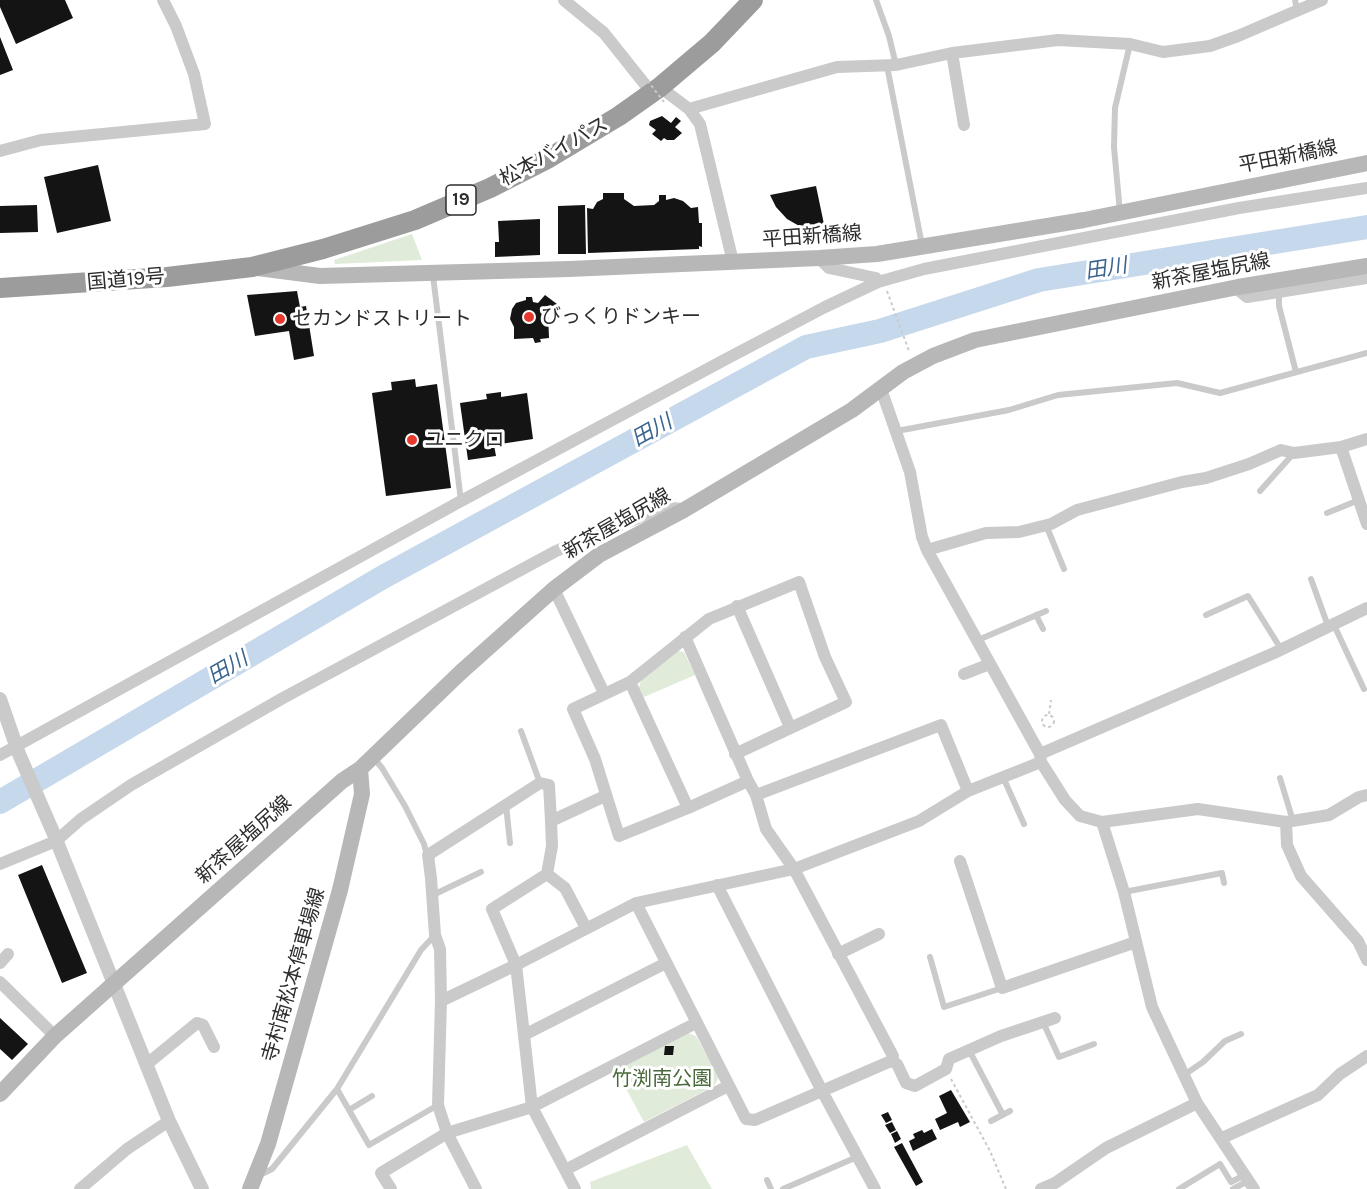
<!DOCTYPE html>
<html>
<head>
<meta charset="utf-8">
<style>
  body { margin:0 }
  canvas { display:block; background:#fff }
</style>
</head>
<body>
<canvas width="1367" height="1189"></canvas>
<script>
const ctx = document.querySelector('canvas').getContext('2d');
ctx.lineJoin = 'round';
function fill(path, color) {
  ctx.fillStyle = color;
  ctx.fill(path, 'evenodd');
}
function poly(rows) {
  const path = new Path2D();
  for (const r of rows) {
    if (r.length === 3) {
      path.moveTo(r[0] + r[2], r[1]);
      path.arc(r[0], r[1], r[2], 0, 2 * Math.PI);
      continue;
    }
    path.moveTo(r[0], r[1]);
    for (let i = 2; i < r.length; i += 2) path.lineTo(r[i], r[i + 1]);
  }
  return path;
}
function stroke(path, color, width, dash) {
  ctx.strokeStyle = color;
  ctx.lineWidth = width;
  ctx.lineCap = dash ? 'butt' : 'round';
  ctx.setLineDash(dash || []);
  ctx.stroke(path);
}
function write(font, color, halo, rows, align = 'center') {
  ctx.font = font + ' Karla,"Noto Sans JP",sans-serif';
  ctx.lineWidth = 6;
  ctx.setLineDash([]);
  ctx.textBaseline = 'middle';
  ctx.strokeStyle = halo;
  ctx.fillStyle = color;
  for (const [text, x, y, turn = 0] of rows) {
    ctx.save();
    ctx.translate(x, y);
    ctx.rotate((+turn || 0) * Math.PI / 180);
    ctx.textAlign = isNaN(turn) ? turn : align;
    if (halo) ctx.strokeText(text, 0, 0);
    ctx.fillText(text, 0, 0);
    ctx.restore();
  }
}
fill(poly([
  [412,234,422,260,335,264,334,260],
  [678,651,684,652,695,675,644,697,639,688,641,680],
  [688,1033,696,1036,719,1077,714,1086,644,1122,616,1070],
  [687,1145,712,1189,591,1189,590,1182]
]), '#e1ebda');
stroke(poly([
  [0,802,383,577,806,347,880,331,1039,280,1367,227]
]), '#c6d8eb', 24);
fill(poly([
  [0,0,65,0,73,18,16,44,0,7],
  [0,37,13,70,0,75],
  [662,116,671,123,676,117,681,121,675,127,682,133,674,140,667,140,664,138,661,141,652,134,656,130,649,125,650,121],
  [98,165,111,221,57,233,44,177],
  [816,186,825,229,817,230,801,227,787,219,776,207,770,195],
  [603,193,624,193,624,199,634,206,654,205,659,201,659,195,666,195,666,200,674,198,683,201,691,208,698,207,699,223,702,223,702,247,699,246,699,249,588,253,587,208,593,209,597,202,603,199],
  [37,205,38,232,0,233,0,206],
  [585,205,586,254,558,254,558,206],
  [540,219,540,255,495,257,495,242,499,242,498,221],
  [297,291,300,307,306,306,314,356,294,360,289,331,255,336,247,295],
  [545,295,557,304,548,313,549,338,540,339,541,342,535,343,533,338,514,339,514,327,510,319,512,309,516,303,526,300,526,297,532,297,533,302,538,303],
  [415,379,416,387,437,384,451,488,386,496,372,393,392,390,391,382],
  [501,392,501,397,527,393,533,439,494,445,496,456,468,460,460,403,487,399,486,394],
  [42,865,87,973,62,983,18,875],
  [0,1018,28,1044,12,1060,0,1049],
  [665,1046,674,1046,673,1055,664,1055],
  [951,1090,970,1122,960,1127,958,1122,940,1130,935,1119,947,1113,939,1096],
  [888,1112,892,1120,886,1123,881,1115],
  [892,1122,896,1130,890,1133,885,1125],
  [932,1129,937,1139,913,1151,909,1141,915,1138,913,1134,922,1130,924,1133],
  [897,1131,901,1139,895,1143,891,1134],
  [902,1143,923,1182,916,1186,894,1147]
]), '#141414');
stroke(poly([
  [887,291,909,351],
  [1049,714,1051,700],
  [1048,721,6],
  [951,1079,990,1151,1006,1189]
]), '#cacaca', 2, [3, 3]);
stroke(poly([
  [876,0,889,36,896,65],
  [1295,0,1297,10],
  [887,66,922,245],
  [1120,213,1114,147,1115,108,1130,44],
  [433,276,461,501],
  [1279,293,1279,306,1296,372],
  [897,431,1009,410,1058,395,1177,383,1220,393,1367,353],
  [1260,491,1294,453],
  [1327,513,1359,500],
  [1046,525,1064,569],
  [1311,579,1328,626],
  [1036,615,1043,629],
  [1206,615,1248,596,1281,649],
  [1333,623,1364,689],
  [978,640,1046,611],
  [521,731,540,783],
  [373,757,382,768,405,806,424,844,427,855],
  [1003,777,1024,824],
  [1280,778,1293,821],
  [506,805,510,843],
  [1124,892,1222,873,1224,883],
  [433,895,481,872],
  [930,957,944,1007,1002,988],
  [1043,1022,1059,1057,1094,1044],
  [969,1050,1003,1115],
  [1184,1075,1203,1062,1225,1041,1241,1034],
  [337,1089,369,1145,438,1105],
  [349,1110,372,1096],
  [991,1121,1010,1111],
  [260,1175,272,1169,337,1089,421,950,435,935],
  [767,1180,771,1189],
  [783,1189,857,1157],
  [1179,1189,1220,1164,1231,1182,1245,1175],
  [1233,1189,1248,1181]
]), '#cacaca', 6);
stroke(poly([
  [564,0,604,33,651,92],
  [952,53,964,125],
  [660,87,689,109,700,124,733,262],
  [689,109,837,67,896,65,952,53,1058,40,1130,44,1163,52,1210,46,1238,36,1322,0],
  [0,151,41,140,205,124,194,74,176,26,163,0],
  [819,258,829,268,876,278,878,282],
  [1236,288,1247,297,1367,278],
  [881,389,910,472,922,537,927,550,1040,754],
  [1341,447,1367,439],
  [927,550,986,533,1019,532,1051,524,1077,510,1182,482,1206,478,1249,464,1281,450,1294,453,1341,447,1367,524],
  [554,589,604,693],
  [737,606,790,727],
  [1367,608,1274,653,1040,754,1041,762,1065,800,1080,816,1102,822,1198,809,1286,822,1329,815,1359,797,1367,795],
  [685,637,748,781],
  [964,674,990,664],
  [630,682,688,808],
  [735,754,846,702,825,657,799,582,709,619,630,682,573,709,595,759,619,836,688,808,748,781,756,795,766,829,794,869,893,1056,891,1061],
  [0,755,461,501,728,358,825,307,878,282,924,269,1239,208,1367,188],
  [756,795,941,725,968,791],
  [1102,822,1124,892,1152,1007,1197,1103,1254,1189],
  [1286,822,1287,845,1301,876,1358,941,1367,960],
  [960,861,1002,988,1136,942],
  [0,864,56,841,81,819,131,785,283,698,556,551,653,512,672,508,683,509],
  [547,874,565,888,586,928],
  [717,885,822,1091,875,1189],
  [636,903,746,1119,755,1120,891,1061],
  [838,954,879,934],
  [0,963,8,954],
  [0,982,55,1036],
  [441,1001,516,965,636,903,794,869,919,821,968,791,1041,762],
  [524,1035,516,965,492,909,547,874,552,846,551,821,605,796],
  [891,1061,897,1064,906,1083,915,1086,946,1069,949,1059,1001,1036,1055,1018],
  [147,1064,197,1023,203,1025,214,1047],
  [1222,1138,1318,1095,1340,1074,1367,1056],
  [565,1170,728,1086],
  [80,1189,127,1149,169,1121],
  [391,1189,381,1173,447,1133,532,1107,696,1023],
  [476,1189,447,1133,438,1105,441,1001,440,949,435,935,431,878,428,855,540,783,549,785,551,821],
  [575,1189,532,1107,524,1035,666,963],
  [1041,1189,1055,1183,1106,1148,1197,1103]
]), '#cacaca', 12);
stroke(poly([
  [0,699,19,754,53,832,169,1121,202,1189]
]), '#cacaca', 14);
stroke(poly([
  [258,268,320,276,569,269,819,258,877,254,1084,220,1367,163],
  [0,1094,55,1036,342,781,360,769,461,672,554,589,599,555,684,510,852,410,903,372,933,356,975,340,1238,287,1367,266],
  [250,1189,268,1144,340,890,362,794,360,769]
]), '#b7b7b7', 16);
stroke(poly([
  [0,288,167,277,252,267,323,249,415,220,490,188,549,158,619,116,660,87,712,43,753,0]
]), '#9c9c9c', 20);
stroke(poly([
  [644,76,664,102]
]), '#cacaca', 2, [3, 3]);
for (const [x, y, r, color] of [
  [529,317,6,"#e6382d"],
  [280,319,6,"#e6382d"],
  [412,440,6,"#e6382d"]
]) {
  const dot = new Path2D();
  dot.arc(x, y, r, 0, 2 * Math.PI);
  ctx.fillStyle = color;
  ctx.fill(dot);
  stroke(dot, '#fff', 2);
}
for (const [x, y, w] of [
  [461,200,30]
]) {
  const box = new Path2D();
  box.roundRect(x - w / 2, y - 15, w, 30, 4.5);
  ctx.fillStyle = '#fff';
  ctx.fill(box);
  stroke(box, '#2d2d2d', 1.5);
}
write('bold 18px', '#2d2d2d', null, [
  ["19",461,200]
]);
write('20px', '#2d2d2d', '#fff', [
  ["松本バイパス",554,152,-29],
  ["平田新橋線",1288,157,-11],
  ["平田新橋線",812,237,-4],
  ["新茶屋塩尻線",1211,272,-11],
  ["国道19号",126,280,-5],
  ["新茶屋塩尻線",617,524,-30],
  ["新茶屋塩尻線",244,840,-42],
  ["寺村南松本停車場線",294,975,-74]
]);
write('20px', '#2d2d2d', '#fff', [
  ["びっくりドンキー",541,317],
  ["セカンドストリート",292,319],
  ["ユニクロ",424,440]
], 'left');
write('20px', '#4a693a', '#fff', [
  ["竹渕南公園",662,1079]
]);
write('italic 21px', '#3b638f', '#fff', [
  ["田川",1106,269,-9],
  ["田川",652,431,-29],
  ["田川",228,668,-30]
]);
</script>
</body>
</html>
